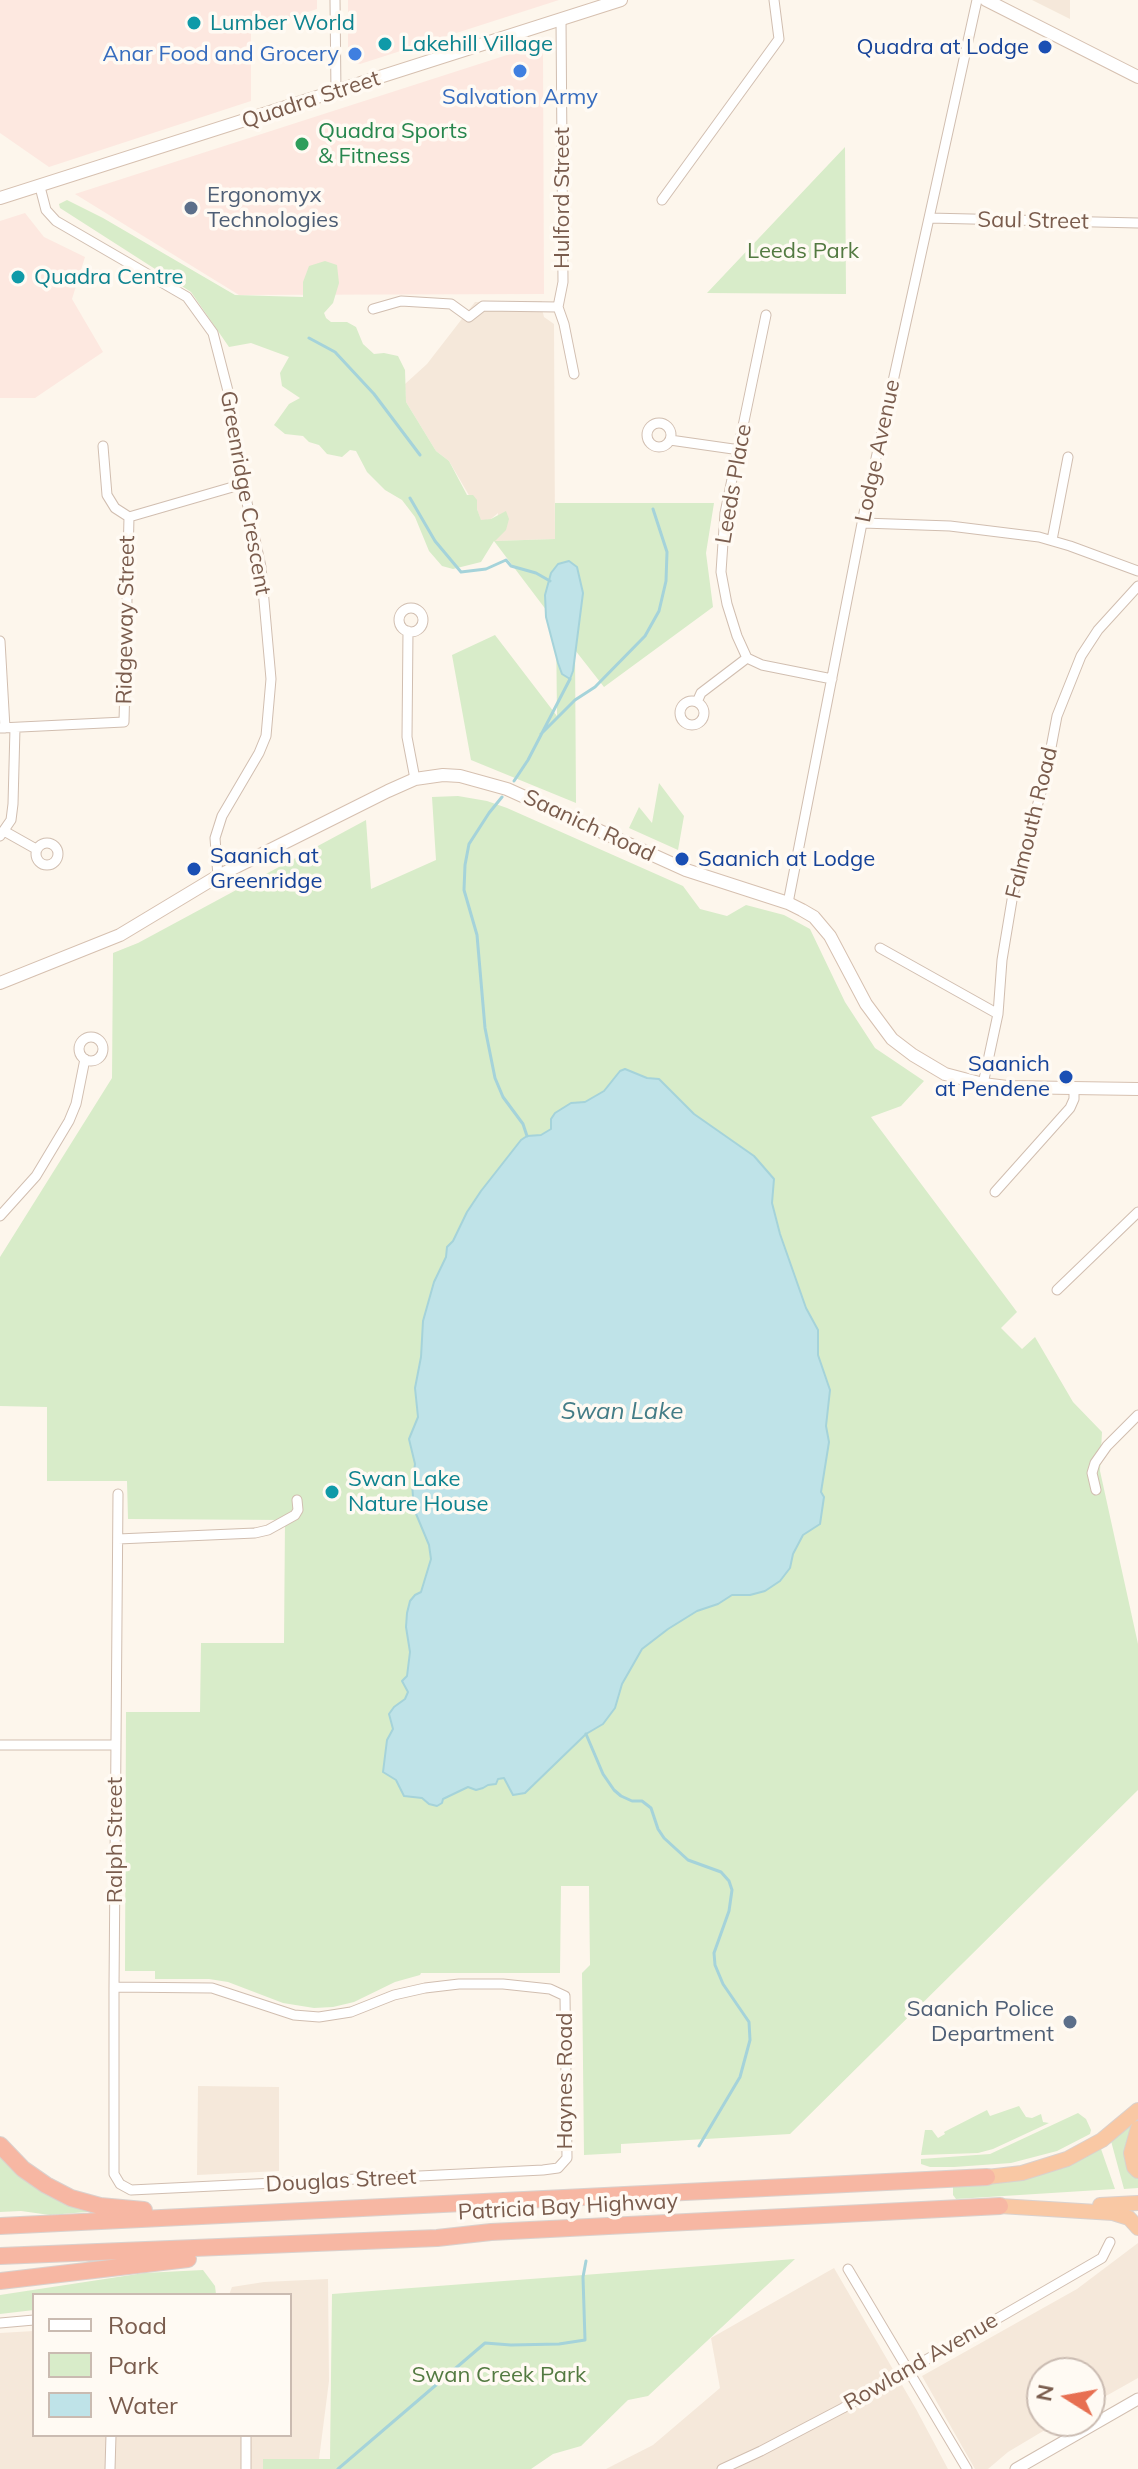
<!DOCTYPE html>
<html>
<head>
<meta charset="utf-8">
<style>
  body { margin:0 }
  #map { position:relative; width:1138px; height:2469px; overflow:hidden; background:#fdf6ec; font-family:Mulish,sans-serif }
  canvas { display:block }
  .legend { position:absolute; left:32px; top:2293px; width:260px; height:144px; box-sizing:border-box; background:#fffaf3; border:2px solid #cabbb1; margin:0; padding:10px 14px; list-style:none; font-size:24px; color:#7a5c4d }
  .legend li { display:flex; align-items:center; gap:16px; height:40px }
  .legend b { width:40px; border:2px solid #cabbb1 }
  .north { position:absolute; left:1026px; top:2357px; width:80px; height:80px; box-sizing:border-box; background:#fffaf3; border:2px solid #cabbb1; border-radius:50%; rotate:281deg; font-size:22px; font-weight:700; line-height:32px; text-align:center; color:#7a5c4d }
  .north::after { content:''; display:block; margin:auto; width:28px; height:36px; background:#e76f51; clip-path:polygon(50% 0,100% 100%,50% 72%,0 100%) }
</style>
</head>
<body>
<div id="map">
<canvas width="1138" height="2469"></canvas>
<ul class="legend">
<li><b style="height:10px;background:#fff"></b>Road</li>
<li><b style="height:22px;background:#d8ecc9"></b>Park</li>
<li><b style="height:22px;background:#bfe3e8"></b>Water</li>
</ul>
<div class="north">N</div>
</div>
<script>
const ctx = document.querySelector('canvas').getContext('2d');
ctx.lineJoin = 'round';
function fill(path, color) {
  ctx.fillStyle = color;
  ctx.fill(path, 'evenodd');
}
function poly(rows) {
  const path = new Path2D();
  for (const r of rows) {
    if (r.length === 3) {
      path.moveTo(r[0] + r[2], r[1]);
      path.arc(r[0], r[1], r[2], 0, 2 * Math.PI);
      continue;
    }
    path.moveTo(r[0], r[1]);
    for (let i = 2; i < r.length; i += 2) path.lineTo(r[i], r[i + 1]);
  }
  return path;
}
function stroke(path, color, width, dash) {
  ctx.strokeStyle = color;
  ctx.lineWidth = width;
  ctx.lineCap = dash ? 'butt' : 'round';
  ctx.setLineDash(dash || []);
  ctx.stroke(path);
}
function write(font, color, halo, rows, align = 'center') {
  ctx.font = font + ' Mulish,sans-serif';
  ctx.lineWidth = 7;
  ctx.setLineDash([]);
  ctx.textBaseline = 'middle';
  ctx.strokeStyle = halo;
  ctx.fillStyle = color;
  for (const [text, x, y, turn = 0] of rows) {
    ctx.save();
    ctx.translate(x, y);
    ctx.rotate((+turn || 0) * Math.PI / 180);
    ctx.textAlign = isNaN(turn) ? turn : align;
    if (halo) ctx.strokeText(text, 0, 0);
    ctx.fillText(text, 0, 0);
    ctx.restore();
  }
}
fill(poly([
  [1032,0,1070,0,1070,19],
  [542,301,542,309,544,317,554,324,555,539,494,541,496,537,498,513,491,519,481,521,477,509,449,461,436,451,406,402,405,384,427,364,475,302],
  [198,2086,279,2087,279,2171,197,2175],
  [1138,2243,1138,2378,1090,2405,1090,2373,1042,2373,1042,2421,1060,2421,1008,2452,988,2469,975,2469,922,2376,1077,2289],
  [834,2268,916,2409,948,2469,606,2469,653,2445,720,2388,711,2338],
  [328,2279,329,2381,319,2459,305,2469,0,2469,0,2333,34,2331,34,2435,290,2435,290,2295,229,2295,232,2287,264,2282]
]), '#f5e8da');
fill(poly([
  [0,0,317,0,317,9,251,31,251,101,49,167,0,133],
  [348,0,559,0,360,64,352,62,348,56],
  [532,47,540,48,543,53,544,294,239,295,75,194],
  [25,213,44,237,85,257,72,299,103,352,35,398,0,398,0,221]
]), '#fde8e0');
fill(poly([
  [845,147,846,294,707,293],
  [67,200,103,218,235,295,303,297,303,282,309,266,325,261,337,265,339,283,333,303,324,313,326,318,331,322,347,322,356,327,363,344,374,354,384,353,398,356,405,370,406,402,436,451,449,461,467,495,473,495,477,500,477,509,481,520,491,519,506,511,509,519,506,530,495,541,555,539,555,503,714,503,706,553,713,607,604,687,575,650,576,803,471,760,452,655,495,635,557,716,556,623,494,541,481,562,453,569,442,566,429,551,415,517,402,500,385,490,367,472,356,451,350,450,342,457,327,454,319,445,309,442,303,436,285,434,274,425,289,404,300,398,282,386,280,373,289,357,251,343,229,347,191,292,60,208,59,204],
  [659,783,684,816,678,850,629,828,639,807,652,823],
  [458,796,487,801,507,808,683,886,700,909,727,916,746,905,784,915,810,929,845,1002,875,1048,924,1081,901,1106,871,1117,1017,1312,1001,1328,1022,1349,1035,1337,1073,1402,1102,1432,1100,1471,1138,1644,1138,1790,790,2134,621,2144,621,2153,584,2155,582,1973,590,1965,589,1886,561,1886,560,1973,421,1973,420,1975,395,1982,354,2002,333,2007,314,2008,283,2003,228,1982,209,1979,155,1979,155,1971,125,1971,126,1712,200,1712,201,1643,284,1643,285,1520,128,1519,127,1481,47,1481,47,1407,0,1406,0,1257,112,1078,113,953,138,943,366,820,371,889,436,860,432,797],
  [1019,2106,1026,2117,1032,2118,1041,2114,1043,2122,1049,2123,993,2149,978,2153,921,2155,925,2130,932,2130,938,2138,945,2134,944,2132,987,2110,990,2116],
  [1078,2113,1086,2119,1091,2130,1090,2134,1057,2151,1011,2163,954,2167,930,2167,921,2164,921,2159,990,2154],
  [1135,2123,1134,2175,1138,2178,1138,2188,1124,2189,1111,2141],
  [1101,2149,1115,2189,956,2199,953,2195,953,2186,1013,2181,1036,2176,1064,2168],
  [0,2150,98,2211,50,2215,21,2211,0,2212],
  [795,2259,648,2396,628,2400,581,2446,553,2454,531,2469,263,2469,263,2459,330,2459,332,2294],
  [203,2270,215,2286,216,2294,34,2295,34,2310,0,2314,0,2295,144,2273]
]), '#d8ecc9');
const water = poly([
  [569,561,577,567,583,593,573,671,570,679,562,674,558,663,546,617,545,595,551,573,558,564,569,561],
  [625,1069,647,1078,659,1079,694,1114,754,1156,774,1179,772,1203,780,1234,806,1308,818,1330,818,1355,830,1390,826,1426,829,1442,821,1492,824,1497,820,1524,803,1535,793,1554,790,1568,780,1581,765,1591,750,1595,732,1595,718,1604,697,1611,668,1629,642,1649,622,1684,615,1708,603,1724,586,1734,525,1793,513,1795,504,1778,498,1779,496,1784,488,1785,483,1788,476,1790,468,1787,443,1799,442,1803,437,1806,429,1804,422,1798,404,1796,396,1780,383,1772,387,1740,393,1729,389,1714,394,1707,405,1699,408,1692,402,1681,407,1676,410,1652,406,1627,407,1613,410,1601,415,1595,421,1592,431,1559,429,1545,414,1509,412,1484,415,1464,409,1439,418,1417,415,1388,421,1357,423,1321,434,1282,446,1257,447,1247,453,1241,467,1212,481,1191,521,1140,527,1136,541,1135,551,1129,551,1119,555,1113,571,1103,585,1102,604,1091,620,1071,625,1069]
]);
fill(water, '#bfe3e8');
stroke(water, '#a5d3da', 2);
stroke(poly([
  [309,338,335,352,374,394,420,455],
  [410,498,435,541,461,572,486,569,506,560,511,566,536,573,550,581],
  [541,734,575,700,595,687,645,636,659,611,666,581,667,552,653,509],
  [514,781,528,760,570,679],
  [502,797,489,813,469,844,465,865,464,890,477,935,485,1028,495,1078,503,1097,523,1124,527,1136],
  [586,1734,603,1774,614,1790,621,1796,632,1801,642,1801,651,1808,658,1829,664,1838,688,1860,721,1872,729,1881,732,1890,729,1911,714,1953,715,1965,723,1984,749,2022,750,2040,740,2077,699,2146],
  [338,2469,485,2343,511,2345,559,2344,585,2340,583,2277,586,2261]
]), '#a5d3da', 3);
const minor = poly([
  [335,0,336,93],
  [561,20,563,282,558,307,564,324,574,374],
  [40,187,46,210,56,221,187,297,213,333,228,391,241,475,261,567,271,679,266,736,259,753,222,816,215,838,218,876],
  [662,200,779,39,774,0],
  [929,218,1138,223],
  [373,309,401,301,451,304,469,317,483,306,558,307],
  [766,315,725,513,721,572,727,604,737,636,747,658,762,665,832,679],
  [659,435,12],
  [670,440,740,450],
  [103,446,107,495,115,508,129,517],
  [129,517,243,484],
  [863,523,950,526,1039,537,1070,546,1138,571],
  [1052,540,1068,457],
  [411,620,12],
  [408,631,407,737,415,779],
  [0,641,5,728],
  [692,713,12],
  [697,702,701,693,747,658],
  [0,728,124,722,129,517],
  [4,831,36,849],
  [0,836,11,820,13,804,15,728],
  [47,854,11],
  [788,903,864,513,977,0],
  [880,948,998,1014],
  [91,1049,12],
  [983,1084,998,1014,1002,960,1013,894,1046,774,1057,716,1081,656,1098,630,1138,586],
  [995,1192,1070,1108,1074,1099,1074,1089],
  [0,1216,36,1176,69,1121,76,1104,85,1059],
  [1057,1290,1138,1212],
  [1096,1490,1092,1473,1095,1463,1107,1446,1138,1415],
  [118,1539,255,1533,268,1530,295,1515,298,1510,297,1500],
  [0,1745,116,1745],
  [114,1987,212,1988,294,2015,319,2017,351,2012,394,1995,425,1988,459,1984,503,1984,550,1989,565,1996,567,2158,558,2168,543,2170,131,2190,120,2184,114,2174,114,1987,118,1494],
  [848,2269,967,2469],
  [0,2323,34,2320],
  [110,2469,111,2435],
  [246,2469,246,2435],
  [722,2469,761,2451,843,2408,1102,2258,1110,2242]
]);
const tertiary = poly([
  [1016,2469,1138,2399]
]);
const secondary = poly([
  [986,0,1138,77],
  [0,198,621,0],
  [0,983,120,935,218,876,388,791,415,779,443,775,460,776,507,789,686,870,788,903,802,910,814,917,830,936,866,1004,892,1039,913,1055,945,1074,983,1084,1007,1087,1138,1089]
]);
const trunk = poly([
  [1138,2128,1131,2153,1134,2167,1138,2171],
  [987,2177,1022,2173,1067,2159,1102,2140,1138,2110],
  [1100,2205,1138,2203],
  [1000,2206,1113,2213,1129,2218,1138,2228]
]);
const motorway = poly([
  [0,2145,23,2169,46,2185,71,2198,100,2206,144,2210],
  [0,2226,987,2177],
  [0,2256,437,2238,491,2232,1000,2206],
  [0,2281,188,2259]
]);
stroke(minor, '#d1beb0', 11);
stroke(tertiary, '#d1beb0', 13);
stroke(secondary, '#d6c0b0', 14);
stroke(trunk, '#dad1cd', 16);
stroke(motorway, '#dad1cd', 18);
stroke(minor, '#fff', 9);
stroke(tertiary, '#fff', 11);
stroke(secondary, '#fff', 12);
stroke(trunk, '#f9c8a4', 14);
stroke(motorway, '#f7b7a3', 16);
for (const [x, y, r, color] of [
  [194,23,8,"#0f9aa8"],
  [385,44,8,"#0f9aa8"],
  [1045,47,8,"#1a4fb4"],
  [355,54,8,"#3f7fe0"],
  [520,71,8,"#3f7fe0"],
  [302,144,8,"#2e9e5b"],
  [191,208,8,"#5c6f8a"],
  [18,277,8,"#0f9aa8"],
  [682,859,8,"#1a4fb4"],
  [194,869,8,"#1a4fb4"],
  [1066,1077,8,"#1a4fb4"],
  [332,1492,8,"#0f9aa8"],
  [1070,2022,8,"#5c6f8a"]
]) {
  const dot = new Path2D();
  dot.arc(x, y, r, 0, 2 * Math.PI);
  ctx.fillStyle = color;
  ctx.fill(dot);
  stroke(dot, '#fffaf3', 3);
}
write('22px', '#0d838f', '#fffaf3', [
  ["Lumber World",210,23],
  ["Lakehill Village",401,44],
  ["Quadra Centre",34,277],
  ["Swan Lake",348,1479],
  ["Nature House",348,1504]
], 'left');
write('22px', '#164399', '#fffaf3', [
  ["Quadra at Lodge",1029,47],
  ["Saanich at",210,856,"left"],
  ["Greenridge",210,881,"left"],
  ["Saanich at Lodge",698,859,"left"],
  ["Saanich",1050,1064],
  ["at Pendene",1050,1089]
], 'right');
write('22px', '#366cbe', '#fffaf3', [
  ["Anar Food and Grocery",339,54],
  ["Salvation Army",520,97,"center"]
], 'right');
write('22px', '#7a5c4d', '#fffaf3', [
  ["Quadra Street",311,100,-18],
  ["Hulford Street",562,198,-90],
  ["Saul Street",1033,221,1],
  ["Lodge Avenue",878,451,-78],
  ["Leeds Place",734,484,-80],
  ["Greenridge Crescent",245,493,80],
  ["Ridgeway Street",126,620,-89],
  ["Falmouth Road",1032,823,-76],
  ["Saanich Road",589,826,25],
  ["Ralph Street",115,1840,-90],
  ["Haynes Road",565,2081,-90],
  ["Douglas Street",341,2181,-3],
  ["Patricia Bay Highway",568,2207,-3],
  ["Rowland Avenue",921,2362,-30]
]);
write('22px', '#27864d', '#fffaf3', [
  ["Quadra Sports",318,131],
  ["& Fitness",318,156]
], 'left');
write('22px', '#4e5e75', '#fffaf3', [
  ["Ergonomyx",207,195],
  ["Technologies",207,220],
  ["Saanich Police",1054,2009,"right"],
  ["Department",1054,2034,"right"]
], 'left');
write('22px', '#537a41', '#fffaf3', [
  ["Leeds Park",803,251],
  ["Swan Creek Park",499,2375]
]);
write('italic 24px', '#437c86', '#fffaf3', [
  ["Swan Lake",622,1412]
]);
</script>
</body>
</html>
